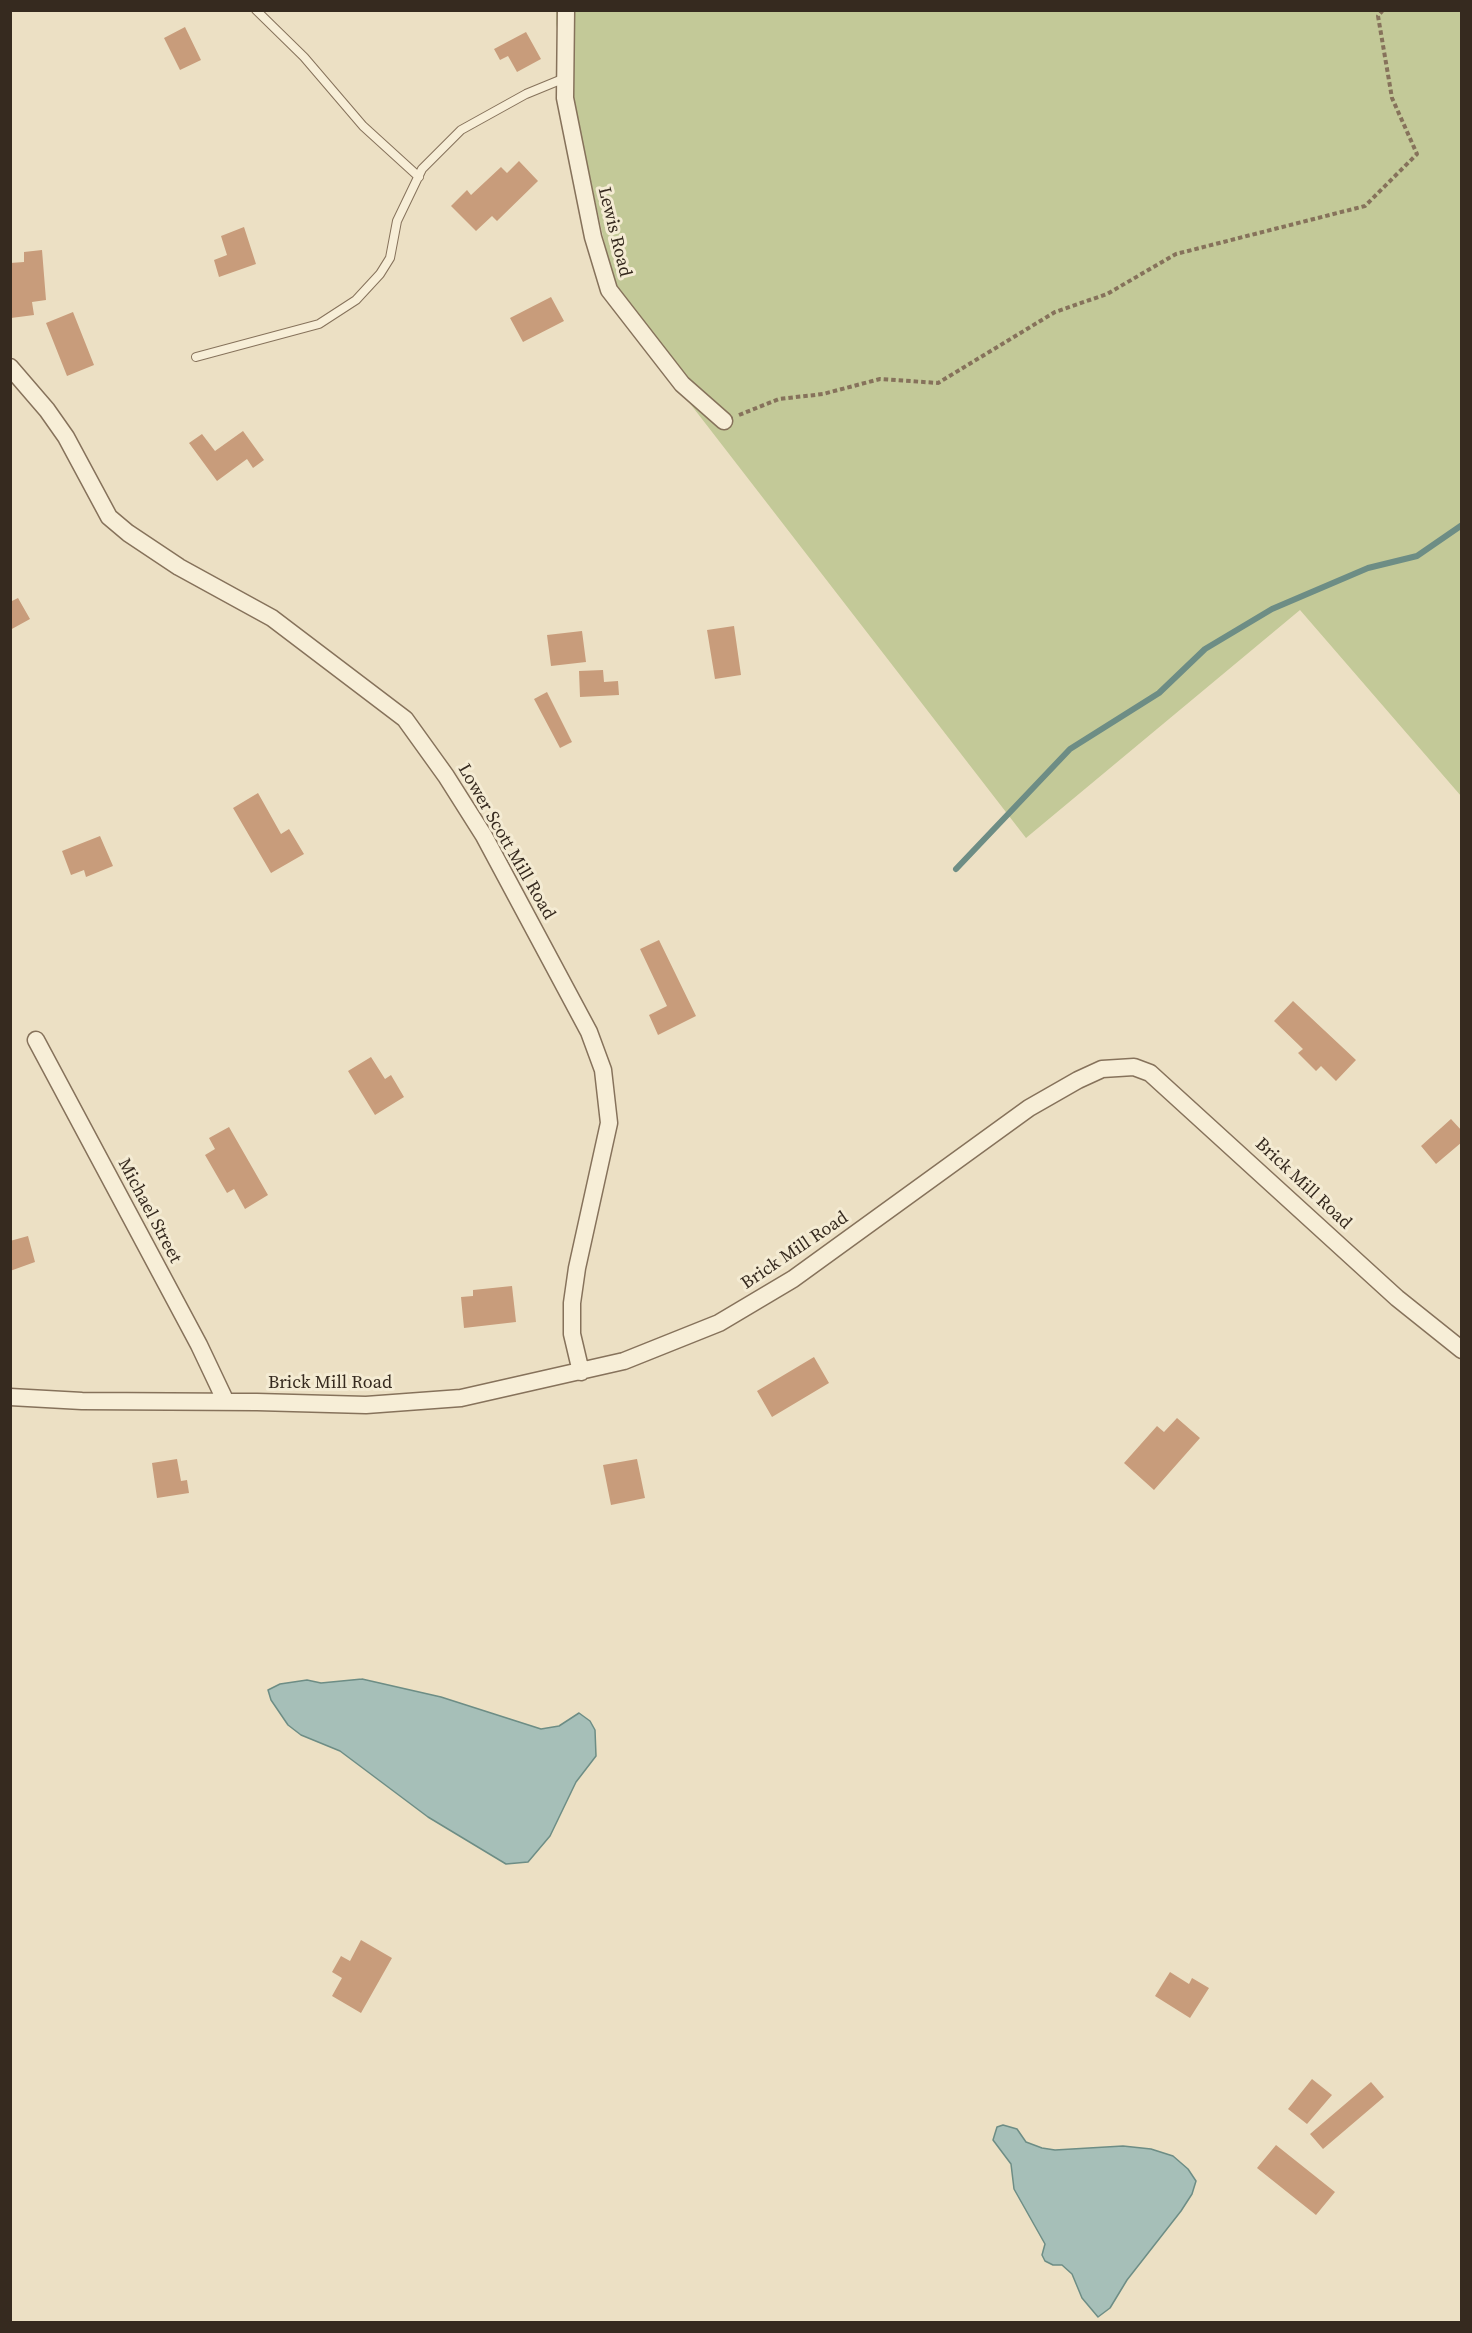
<!DOCTYPE html>
<html>
<head>
<meta charset="utf-8">
<style>
  body { margin:0 }
  #map { position:relative; width:1472px; height:2333px; overflow:hidden; background:#ece0c4; font-family:"Source Serif 4",serif }
  canvas { display:block }
  .frame { position:absolute; inset:0; border:12px solid #362a1f; pointer-events:none }
</style>
</head>
<body>
<div id="map">
<canvas width="1472" height="2333"></canvas>
<div class="frame"></div>
</div>
<script>
const ctx = document.querySelector('canvas').getContext('2d');
ctx.lineJoin = 'round';
function fill(path, color) {
  ctx.fillStyle = color;
  ctx.fill(path, 'evenodd');
}
function poly(rows) {
  const path = new Path2D();
  for (const r of rows) {
    path.moveTo(r[0], r[1]);
    for (let i = 2; i < r.length; i += 2) path.lineTo(r[i], r[i + 1]);
  }
  return path;
}
function stroke(path, color, width, dash) {
  ctx.strokeStyle = color;
  ctx.lineWidth = width;
  ctx.lineCap = dash ? 'butt' : 'round';
  ctx.setLineDash(dash || []);
  ctx.stroke(path);
}
function write(font, color, halo, rows, align = 'center') {
  ctx.font = font + ' "Source Serif 4",serif';
  ctx.lineWidth = 6;
  ctx.setLineDash([]);
  ctx.textBaseline = 'middle';
  ctx.strokeStyle = halo;
  ctx.fillStyle = color;
  for (const [text, x, y, turn = 0] of rows) {
    ctx.save();
    ctx.translate(x, y);
    ctx.rotate((+turn || 0) * Math.PI / 180);
    ctx.textAlign = isNaN(turn) ? turn : align;
    if (halo) ctx.strokeText(text, 0, 0);
    ctx.fillText(text, 0, 0);
    ctx.restore();
  }
}
fill(poly([
  [556,10,1461,11,1461,796,1300,610,1026,838,620,313,556,24]
]), '#c3c998');
const water = poly([
  [362,1679,441,1697,541,1729,559,1726,579,1713,590,1721,595,1730,596,1756,576,1782,550,1836,528,1862,506,1864,428,1817,340,1751,301,1735,288,1725,271,1700,268,1690,280,1684,307,1680,321,1683,362,1679],
  [1003,2125,1017,2129,1026,2142,1042,2148,1055,2150,1123,2146,1151,2149,1173,2156,1188,2169,1196,2181,1192,2194,1181,2211,1127,2280,1110,2308,1098,2317,1082,2298,1072,2274,1062,2265,1053,2265,1045,2261,1042,2255,1045,2244,1014,2189,1011,2164,993,2140,997,2127,1003,2125]
]);
fill(water, '#a6bfb8');
stroke(water, '#6d8d85', 1.5);
stroke(poly([
  [956,869,1070,749,1159,693,1205,649,1272,609,1368,568,1417,556,1462,525]
]), '#6d8d85', 6);
fill(poly([
  [185,27,201,60,180,70,164,38],
  [526,32,541,59,517,72,508,56,500,60,494,49],
  [519,161,538,181,497,221,492,216,476,231,451,206,467,190,471,195,501,167,507,173],
  [244,227,256,264,219,277,214,260,227,255,221,236],
  [42,250,46,300,32,302,34,315,11,318,10,263,24,262,24,252],
  [551,297,564,321,523,342,510,318],
  [73,312,94,365,67,376,46,323],
  [243,431,264,460,253,468,247,459,217,481,189,443,202,434,215,451],
  [18,598,30,619,10,630,10,602],
  [734,626,741,675,715,679,707,630],
  [582,631,586,662,551,666,547,635],
  [603,670,604,682,618,681,619,695,580,697,579,671],
  [547,692,572,742,560,748,534,699],
  [258,793,281,834,289,829,304,854,271,873,233,808],
  [100,836,113,866,86,877,84,870,71,875,62,851],
  [659,940,696,1016,658,1035,649,1015,667,1006,640,949],
  [1293,1001,1356,1060,1336,1081,1321,1066,1316,1071,1298,1053,1303,1049,1274,1021],
  [371,1057,385,1079,391,1075,404,1097,375,1115,348,1071],
  [1451,1119,1462,1131,1462,1142,1436,1164,1421,1146],
  [229,1127,268,1195,245,1209,234,1189,227,1193,205,1155,215,1149,209,1138],
  [28,1236,35,1262,10,1271,10,1241],
  [512,1286,516,1322,464,1328,461,1297,473,1296,473,1290],
  [814,1357,829,1383,772,1417,757,1391],
  [1177,1418,1200,1438,1154,1490,1124,1463,1157,1426,1164,1432],
  [177,1459,181,1481,187,1480,189,1493,157,1498,152,1463],
  [637,1459,645,1498,611,1505,603,1465],
  [361,1940,392,1958,361,2013,332,1996,342,1978,332,1972,341,1956,350,1961],
  [1170,1972,1189,1984,1192,1978,1209,1988,1190,2018,1155,1996],
  [1312,2079,1332,2095,1307,2124,1288,2109],
  [1371,2082,1384,2097,1323,2149,1310,2134],
  [1276,2145,1335,2192,1316,2215,1257,2168]
]), '#c89c7b');
const lane = poly([
  [256,10,304,57,363,126,419,177],
  [196,357,319,324,356,300,380,274,390,258,397,221,422,169,461,130,526,94,565,78]
]);
const street = poly([
  [566,10,565,98,593,237,609,290,682,384,724,421],
  [10,367,47,410,66,437,109,517,128,533,179,567,272,618,405,719,446,776,484,836,589,1032,603,1070,609,1123,577,1268,572,1303,572,1334,581,1372],
  [36,1040,199,1345,226,1402],
  [10,1397,82,1401,257,1402,366,1405,461,1398,624,1361,719,1323,793,1279,1029,1108,1078,1080,1102,1069,1134,1067,1150,1073,1397,1298,1462,1350]
]);
stroke(lane, '#86725b', 10);
stroke(street, '#86725b', 19);
stroke(poly([
  [739,415,779,399,823,394,880,379,938,383,1055,312,1107,294,1176,254,1365,206,1417,154,1392,98,1378,16,1383,10]
]), '#86725b', 4, [4.5, 3]);
stroke(lane, '#f7eed7', 8);
stroke(street, '#f7eed7', 16);
write('18px', '#362a1f', '#f4ebd3', [
  ["Lewis Road",614,232,76],
  ["Lower Scott Mill Road",506,842,60],
  ["Brick Mill Road",1303,1184,43],
  ["Michael Street",149,1211,62],
  ["Brick Mill Road",795,1251,-34],
  ["Brick Mill Road",330,1383]
]);
</script>
</body>
</html>
